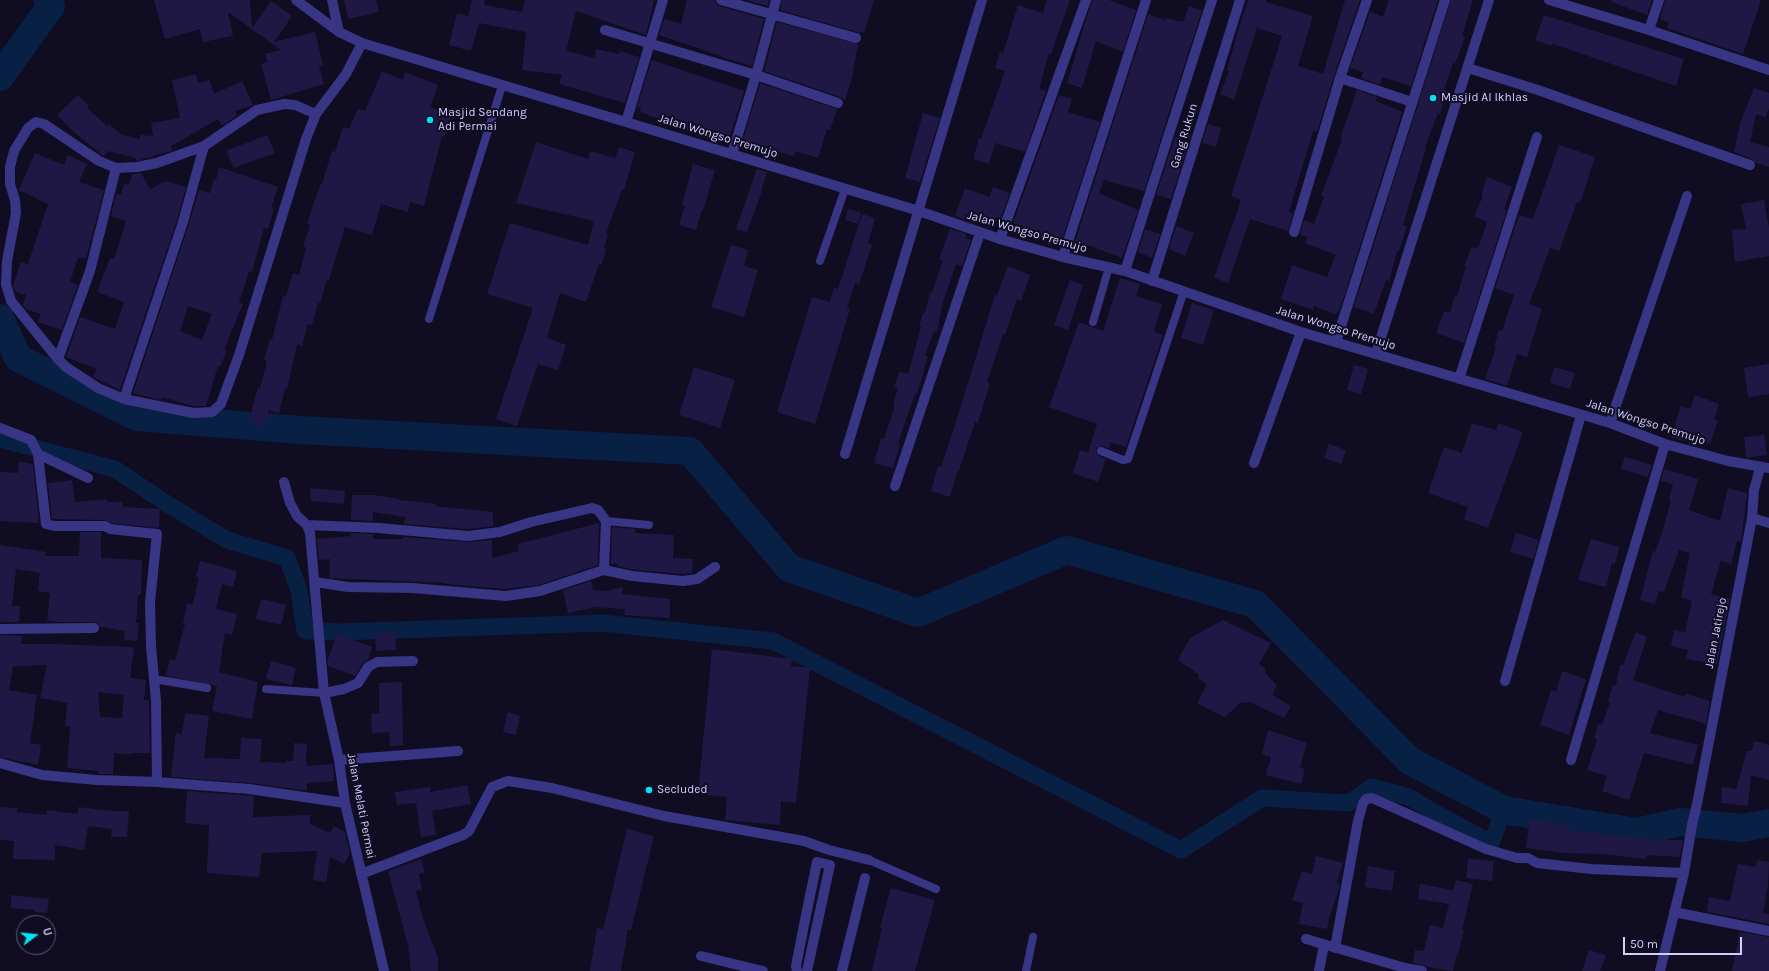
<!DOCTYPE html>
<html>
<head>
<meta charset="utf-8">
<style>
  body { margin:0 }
  #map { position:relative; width:1769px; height:971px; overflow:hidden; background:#100c22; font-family:Karla,sans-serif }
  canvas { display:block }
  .north { position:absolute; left:16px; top:915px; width:40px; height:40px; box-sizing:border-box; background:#100c22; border:1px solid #5e5a7a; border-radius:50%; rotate:74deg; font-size:11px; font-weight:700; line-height:16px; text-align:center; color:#d3ceff }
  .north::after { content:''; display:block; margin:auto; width:14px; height:18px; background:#00e4f9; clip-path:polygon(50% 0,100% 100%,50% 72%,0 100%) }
  .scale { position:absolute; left:1623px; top:937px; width:119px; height:18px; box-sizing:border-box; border:2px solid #d3ceff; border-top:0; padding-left:5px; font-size:12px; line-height:14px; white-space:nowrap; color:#d3ceff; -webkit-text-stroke:3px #100c22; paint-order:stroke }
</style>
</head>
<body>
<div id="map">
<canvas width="1769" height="971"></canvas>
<div class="north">U</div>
<div class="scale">50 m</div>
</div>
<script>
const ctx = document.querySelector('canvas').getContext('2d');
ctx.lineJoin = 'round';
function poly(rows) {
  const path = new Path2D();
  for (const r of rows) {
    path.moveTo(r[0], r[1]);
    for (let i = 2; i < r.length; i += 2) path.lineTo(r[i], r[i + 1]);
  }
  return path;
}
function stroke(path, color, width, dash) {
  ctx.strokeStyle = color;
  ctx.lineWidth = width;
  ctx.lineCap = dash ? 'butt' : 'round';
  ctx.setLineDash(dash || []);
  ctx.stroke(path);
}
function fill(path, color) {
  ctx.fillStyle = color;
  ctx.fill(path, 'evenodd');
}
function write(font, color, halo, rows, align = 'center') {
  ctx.font = font + ' Karla,sans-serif';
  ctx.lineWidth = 4;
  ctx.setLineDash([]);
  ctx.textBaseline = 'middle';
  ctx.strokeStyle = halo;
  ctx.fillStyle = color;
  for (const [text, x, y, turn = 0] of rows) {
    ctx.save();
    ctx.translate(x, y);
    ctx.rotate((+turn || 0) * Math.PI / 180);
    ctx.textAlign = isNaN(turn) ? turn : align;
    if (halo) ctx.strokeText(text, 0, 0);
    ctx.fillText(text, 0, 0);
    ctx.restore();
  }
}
stroke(poly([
  [0,439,115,469,169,505,227,540,287,558,299,590,305,631,340,632,602,623,773,641,1181,850,1262,798,1348,803,1372,787,1409,797,1432,811,1491,843,1504,810]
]), '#092045', 17);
stroke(poly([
  [0,77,51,6,48,0],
  [0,318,18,358,137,417,300,430,690,451,789,568,918,613,1067,550,1255,604,1410,761,1504,810,1636,832,1680,822,1742,828,1769,823]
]), '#092045', 28);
fill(poly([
  [154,0,250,0,252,28,271,1,292,16,274,42,315,32,323,65,319,66,324,84,271,100,261,64,268,62,265,54,281,50,228,12,233,36,203,42,200,29,165,39],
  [344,0,376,0,379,12,348,19],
  [472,0,485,0,484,5,522,12,525,0,654,0,646,35,576,11,566,51,595,58,596,49,619,54,620,51,639,57,625,103,559,84,562,75,522,70,526,32,479,23,471,51,449,45,457,13,468,16],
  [687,0,715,0,716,4,719,6,764,19,752,66,721,57,721,56,659,35,664,19,681,24],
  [745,0,769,0,768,6],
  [782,0,874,0,864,33,860,31,860,33,780,10],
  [1047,0,1070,0,1051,54,1049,53,1039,89,1046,91,1025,152,995,143,989,164,973,159,979,138,981,139,1005,71,995,68,1000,52,1003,53,1018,5,1043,13],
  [1092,0,1109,0,1136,10,1123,52,1096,41,1082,88,1067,83],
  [1248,0,1266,0,1266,2,1313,16,1298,66,1323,74,1345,0,1360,0,1334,76,1317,132,1313,131,1289,212,1293,213,1288,231,1250,219,1228,283,1214,278,1241,200,1231,196,1282,36,1257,28,1234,100,1220,94,1229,71,1227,70,1236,38],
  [1389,0,1438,0,1411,86,1382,77,1380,85,1361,78,1363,72,1350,68,1370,12,1383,17],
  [1451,0,1473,0,1462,36,1465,37,1455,64,1453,63,1444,90,1447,91,1440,114,1438,113,1425,147,1426,148,1403,225,1407,226,1399,251,1397,251,1389,281,1386,280,1374,314,1354,307],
  [1612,0,1652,0,1647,15,1611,2],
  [1665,0,1761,0,1743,54,1667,28,1669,22,1660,19],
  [1189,6,1202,10,1144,191,1104,180,1099,193,1138,210,1122,258,1088,245,1085,252,1073,248,1148,14,1165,20,1166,18,1183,22],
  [1544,15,1684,59,1676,86,1553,44,1552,46,1535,40],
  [777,22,858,44,852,78,845,100,840,97,764,71],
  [652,60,744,91,728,143,711,139,640,112,641,108,637,107],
  [382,71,403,80,405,72,438,85,430,107,452,114,445,137,442,136,424,206,410,202,408,212,381,204,372,235,345,227,329,280,327,280,320,303,318,303,312,325,308,324,302,346,297,344,287,389,285,389,279,413,269,410,263,427,249,421,258,387,260,388,267,361,264,360,270,339,272,340,283,296,286,297,293,273,299,275,306,248,303,247,310,225,307,224,313,205,321,184,322,184,332,151,335,152,343,127,349,129,358,109,365,111],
  [196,74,198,83,210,80,214,94,242,81,253,105,235,111,237,115,222,126,218,119,171,146,172,151,152,156,151,157,136,161,136,158,108,151,104,156,102,155,75,133,57,115,78,95,89,106,87,108,107,126,109,124,122,135,140,139,140,135,153,136,151,123,180,118,172,80],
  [760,83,837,109,830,130,827,129,818,158,795,151,794,156,742,143],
  [1754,88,1769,93,1769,108,1766,117,1756,114,1750,142,1769,147,1769,167,1756,163,1752,159,1734,152,1741,120],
  [1357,90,1377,97,1376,101,1402,112,1342,303,1336,315,1314,306,1313,310,1281,299,1292,265,1327,277,1336,255,1305,243,1308,237,1300,235,1304,220,1314,224,1324,197,1321,196,1342,139,1340,139],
  [1059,95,1072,99,1068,112,1100,122,1061,243,1034,234,1035,231,1013,223],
  [923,113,940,118,920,182,905,178],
  [1208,124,1221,128,1216,147,1202,143],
  [267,135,275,153,234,168,226,151],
  [1175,137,1189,142,1171,199,1156,195],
  [536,142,588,159,590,151,615,158,619,147,635,152,624,190,622,189,606,233,608,233,604,248,606,249,602,264,599,264,586,302,560,293,547,338,566,345,558,370,538,364,517,426,496,419,533,308,487,294,510,223,588,245,594,221,516,203],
  [1559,145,1595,157,1580,203,1577,202,1559,251,1550,248,1529,304,1542,309,1527,357,1517,354,1507,386,1485,379,1496,347,1494,347,1499,330,1502,331,1514,295,1495,288,1519,215,1533,219],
  [35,153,64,165,68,155,87,164,79,182,104,190,86,259,78,257,70,282,78,285,62,330,38,322,41,314,26,309,23,305,26,295,15,292,13,286,21,262,28,264,48,204,19,190],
  [693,164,715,170,703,211,702,210,696,230,679,225,685,206,682,205],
  [219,167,278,187,271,208,274,209,268,229,264,228,252,272,249,271,239,303,243,304,224,349,227,350,220,367,218,366,206,406,193,406,162,397,161,400,133,393,189,224,199,190,210,193,214,179,216,180],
  [188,306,212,314,202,340,180,331],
  [757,169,767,172,761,191,762,191,747,232,736,229],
  [141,173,150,189,166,181,186,187,177,220,120,390,93,377,97,369,66,357,80,317,115,329,124,302,97,292,110,258,114,259,126,221,111,216,116,194,121,195,124,184,129,185,132,174],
  [1487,177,1512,187,1504,209,1507,210,1464,343,1436,333,1444,311,1450,313,1455,295,1457,296,1466,267,1464,266,1472,247,1478,249,1487,222,1474,216,1483,196,1481,195],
  [993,187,1010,193,1000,219,996,217,995,219,974,212,971,222,955,216,965,188,990,197],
  [1764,200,1769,228,1769,256,1735,262,1732,230,1746,229,1741,204],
  [848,209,861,212,858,224,845,220],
  [862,214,875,218,868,244,872,245,859,284,855,283,847,308,850,309,815,424,777,412,812,297,830,302,834,288,838,289],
  [1176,226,1194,233,1185,256,1169,249],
  [950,229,967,234,965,238,971,240,962,266,956,264,943,302,937,332,934,331,925,355,928,356,917,394,915,394,898,443,900,444,893,468,874,463,881,439,884,439,895,405,893,405,898,388,894,387,899,372,908,374,921,327,919,326,923,313,925,313,930,292,932,293,943,260,939,259],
  [1145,229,1160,234,1152,258,1138,252],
  [731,245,748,250,744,266,758,270,744,317,711,307],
  [1008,266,1030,275,1021,301,1017,299,1005,335,1003,334,987,382,990,383,978,423,975,422,959,470,958,470,950,497,931,491,938,466,941,467,956,422,995,295,997,295],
  [1120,278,1140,284,1136,296,1162,304,1154,332,1163,335,1126,447,1111,442,1109,448,1101,446,1096,449,1097,455,1106,459,1098,482,1073,473,1080,450,1088,453,1097,424,1049,407,1079,322,1103,331],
  [1070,280,1083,285,1068,330,1054,325],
  [1192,303,1214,310,1203,345,1181,338],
  [1769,364,1769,394,1748,397,1744,368],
  [1354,365,1368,369,1361,394,1347,390],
  [694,367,735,380,720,428,679,415],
  [1554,367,1575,373,1570,389,1550,383],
  [1695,395,1719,404,1714,419,1718,420,1710,444,1685,435,1683,441,1671,437,1681,406,1690,409],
  [1472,423,1496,430,1498,423,1523,432,1488,528,1464,519,1468,507,1428,493,1444,447,1462,453],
  [1764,435,1767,455,1746,458,1744,437],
  [1329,444,1346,450,1341,464,1324,458],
  [1625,457,1652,465,1648,477,1621,469],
  [19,462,33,464,39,523,0,521,0,472,18,473],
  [1664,469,1698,479,1689,510,1720,521,1728,488,1747,493,1741,542,1737,541,1731,564,1721,561,1711,594,1730,599,1717,664,1686,659,1688,650,1671,646,1674,630,1685,632,1692,601,1681,597,1690,553,1679,550,1664,592,1659,591,1655,604,1640,600,1653,551,1655,552,1662,533,1671,500,1669,499,1673,484,1661,481],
  [72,480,75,502,107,499,107,502,123,502,123,507,160,509,159,528,112,523,105,520,52,519,48,483],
  [310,488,345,491,344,504,311,501],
  [352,495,375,495,400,499,399,500,436,504,435,506,493,512,493,526,468,529,404,524,405,517,373,512,373,521,351,520],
  [599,523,598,565,538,585,506,589,446,584,446,583,329,578,330,559,319,560,317,539,351,536,351,533,373,534,373,539,403,539,403,537,468,542,492,540,492,558,519,551,518,544],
  [612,527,635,529,635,533,674,535,673,558,693,559,692,573,684,574,636,570,617,566,618,563,611,564],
  [80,532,101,532,101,558,142,560,141,595,138,595,136,623,139,623,137,641,124,640,125,631,100,627,98,623,94,622,59,622,47,620,50,593,38,591,40,573,16,569,12,606,20,606,19,622,0,622,0,545,46,552,45,556,79,556],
  [1516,533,1539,540,1533,559,1510,552],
  [1591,539,1619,547,1615,564,1612,563,1606,587,1578,580],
  [200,561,237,571,233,587,222,584,216,609,237,614,232,635,225,633,219,672,258,682,252,719,212,711,217,686,166,676,170,659,175,661,185,624,183,624,187,603,193,604,199,577,196,577],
  [591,581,593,590,606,591,623,587,622,594,670,599,670,618,624,615,625,609,596,607,568,613,563,590],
  [261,599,286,605,281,625,256,619],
  [1223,620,1271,643,1259,664,1265,668,1265,673,1277,685,1272,695,1291,706,1284,718,1250,702,1240,703,1225,717,1197,703,1207,684,1199,679,1199,675,1178,660,1190,638],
  [395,632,396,650,376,651,375,633],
  [1636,632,1647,637,1633,680,1685,697,1686,694,1710,701,1706,724,1658,710,1650,733,1698,745,1693,765,1644,753,1629,800,1602,791,1607,776,1587,770,1597,739,1594,738,1598,724,1602,725,1610,702,1608,701,1613,685,1616,685,1620,665,1623,665],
  [337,634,372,647,368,660,362,664,355,676,328,666,328,659],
  [0,635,22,636,21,644,53,644,134,647,130,678,146,680,144,700,149,700,150,753,132,753,132,754,114,753,113,774,99,774,99,771,67,768,70,726,65,726,67,703,40,698,47,665,13,666,9,690,37,695,30,743,41,745,38,765,0,757],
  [98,692,124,695,122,718,100,717],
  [712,649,792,659,791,666,810,668,796,803,781,801,780,825,725,820,727,797,698,794],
  [271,661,296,668,292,685,266,679],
  [1562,671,1586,679,1569,735,1540,725,1551,690,1556,692],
  [402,682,403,745,390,746,389,732,372,733,371,714,379,713,379,683],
  [508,712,520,716,516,735,503,732],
  [185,713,209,716,204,758,240,759,241,738,262,739,260,762,286,763,286,761,293,761,294,743,307,744,306,761,307,761,307,766,333,764,334,781,307,783,307,790,302,790,250,783,171,777,176,733,182,734],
  [1268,730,1307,743,1300,767,1305,769,1301,784,1266,775,1271,757,1262,754],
  [1754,741,1769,745,1769,780,1751,775,1748,806,1721,803,1722,787,1736,789,1747,751,1752,751],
  [467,785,471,804,432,811,436,835,421,837,416,803,397,805,395,792,430,787,430,792],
  [187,791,254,796,253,817,310,815,310,824,330,833,334,826,345,832,346,838,345,841,347,842,350,853,344,864,330,857,326,882,313,880,317,851,262,853,259,877,207,873,209,825,185,823],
  [0,807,17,808,17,812,47,815,47,810,78,814,78,807,113,811,129,811,127,837,111,837,112,829,88,826,84,850,55,845,55,860,13,859,14,841,0,840],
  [1530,819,1569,825,1568,830,1655,840,1683,840,1680,857,1647,855,1646,859,1601,854,1565,853,1526,848],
  [627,829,654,836,631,930,628,929,621,971,590,971,597,928,603,929],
  [1316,856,1343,863,1337,883,1340,884,1339,889,1329,918,1327,929,1299,924,1303,903,1292,900,1302,871,1312,874],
  [421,859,425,872,419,874,422,890,416,891,423,919,438,958,438,971,411,971,408,945,388,871],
  [1468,859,1494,861,1492,881,1466,878],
  [1757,860,1769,862,1768,885,1763,913,1769,914,1769,924,1708,912,1707,909,1709,897,1730,901,1738,864,1756,867],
  [1368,866,1395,871,1392,891,1365,887],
  [1456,880,1473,884,1462,930,1464,931,1458,954,1457,954,1453,971,1427,967,1423,965,1413,963,1415,950,1424,951,1430,925,1443,928,1449,904,1418,899,1420,884,1453,890],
  [891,888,935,900,915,971,872,971,882,928,880,927],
  [11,895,49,899,47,913,35,912,35,910,11,908],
  [1740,932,1769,937,1769,971,1732,971],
  [1589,950,1606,955,1600,971,1582,971]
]), '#201844');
stroke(poly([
  [820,261,845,189],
  [429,319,502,86],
  [1093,322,1109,267],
  [1101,451,1123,460,1128,459,1184,291],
  [606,521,649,525],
  [154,679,207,688],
  [266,689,324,693],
  [869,860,936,889],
  [1026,971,1033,937]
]), '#373584', 8);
stroke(poly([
  [296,0,339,32,362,43,626,122,919,211,1000,239,1063,257,1125,271,1301,332,1610,423,1665,444,1728,461,1769,468],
  [332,0,339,32],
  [721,0,856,38],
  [1549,0,1649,30,1769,70],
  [605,30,756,75,838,103],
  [1649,30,1659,0],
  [1468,68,1538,90,1750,165],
  [1340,78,1412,102],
  [316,114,295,105,284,104,257,110,204,146,183,222,124,399,193,413,212,412,221,404,239,355,306,139,316,114,346,74,362,43],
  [626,122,663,0],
  [732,154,756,75,776,0],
  [1294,232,1340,78,1367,0],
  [1000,239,1086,0],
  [1063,257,1146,0],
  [1125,271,1212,0],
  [1152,281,1240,0],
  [1336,342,1445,0],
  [1376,353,1489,0],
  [58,359,11,301,6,284,7,261,16,213,15,200,10,184,10,167,14,151,28,128,36,122,44,124,99,161,116,168],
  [1459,379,1537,137],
  [124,399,98,388,66,367,58,359,90,271,116,168,137,167,157,163,204,146],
  [1610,423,1687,196],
  [0,428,31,440,38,454,46,524,54,526,105,526,110,529,157,534,150,602,151,646,156,701,157,782],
  [38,454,88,478],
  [845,454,982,0],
  [1254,463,1301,332],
  [284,482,290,503,297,516,307,525,310,533,324,693,339,760,345,803,384,971],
  [895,486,980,233],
  [1752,518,1769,523],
  [307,525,379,528,468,536,500,532,531,522,592,508,598,510,606,521,604,570,540,591,506,596,412,588,348,587,315,582],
  [604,570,632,576,683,581,697,579,715,567],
  [0,629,94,628],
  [1505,681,1581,415],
  [324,693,344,689,358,683,368,667,377,662,413,661],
  [339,760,458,751],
  [1571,760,1665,444],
  [0,763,42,775,97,780,157,782,249,789,345,803],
  [361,874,463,835,469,831,492,787,508,781,552,788,664,816,804,841,829,850,869,860],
  [1674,912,1769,931],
  [1306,939,1405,968,1422,971],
  [1335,948,1358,821,1363,803,1366,799,1372,798,1486,849,1517,858,1528,858,1537,863,1591,869,1684,873],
  [701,956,763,971],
  [797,971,796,966,804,925,817,862,830,865,807,971],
  [842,971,865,878],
  [1319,971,1324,945],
  [1660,971,1684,873,1692,825,1697,804,1752,518,1754,490,1760,468]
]), '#373584', 10);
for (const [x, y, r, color] of [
  [1433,98,4,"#00e4f9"],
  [430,120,4,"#00e4f9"],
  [649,790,4,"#00e4f9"]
]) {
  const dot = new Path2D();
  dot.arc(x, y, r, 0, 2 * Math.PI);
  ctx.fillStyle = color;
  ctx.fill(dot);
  stroke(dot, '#100c22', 1.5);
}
write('12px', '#d3ceff', '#100c22', [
  ["Masjid Al Ikhlas",1441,98],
  ["Masjid Sendang",438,113],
  ["Adi Permai",438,127],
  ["Secluded",657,790]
], 'left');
write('12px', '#d3ceff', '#100c22', [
  ["Jalan Wongso Premujo",718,136,17],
  ["Gang Rukun",1184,136,-73],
  ["Jalan Wongso Premujo",1027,232,16],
  ["Jalan Wongso Premujo",1336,328,17],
  ["Jalan Wongso Premujo",1646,422,18],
  ["Jalan Jatirejo",1716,633,-79],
  ["Jalan Melati Permai",361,806,79]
]);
</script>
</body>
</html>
